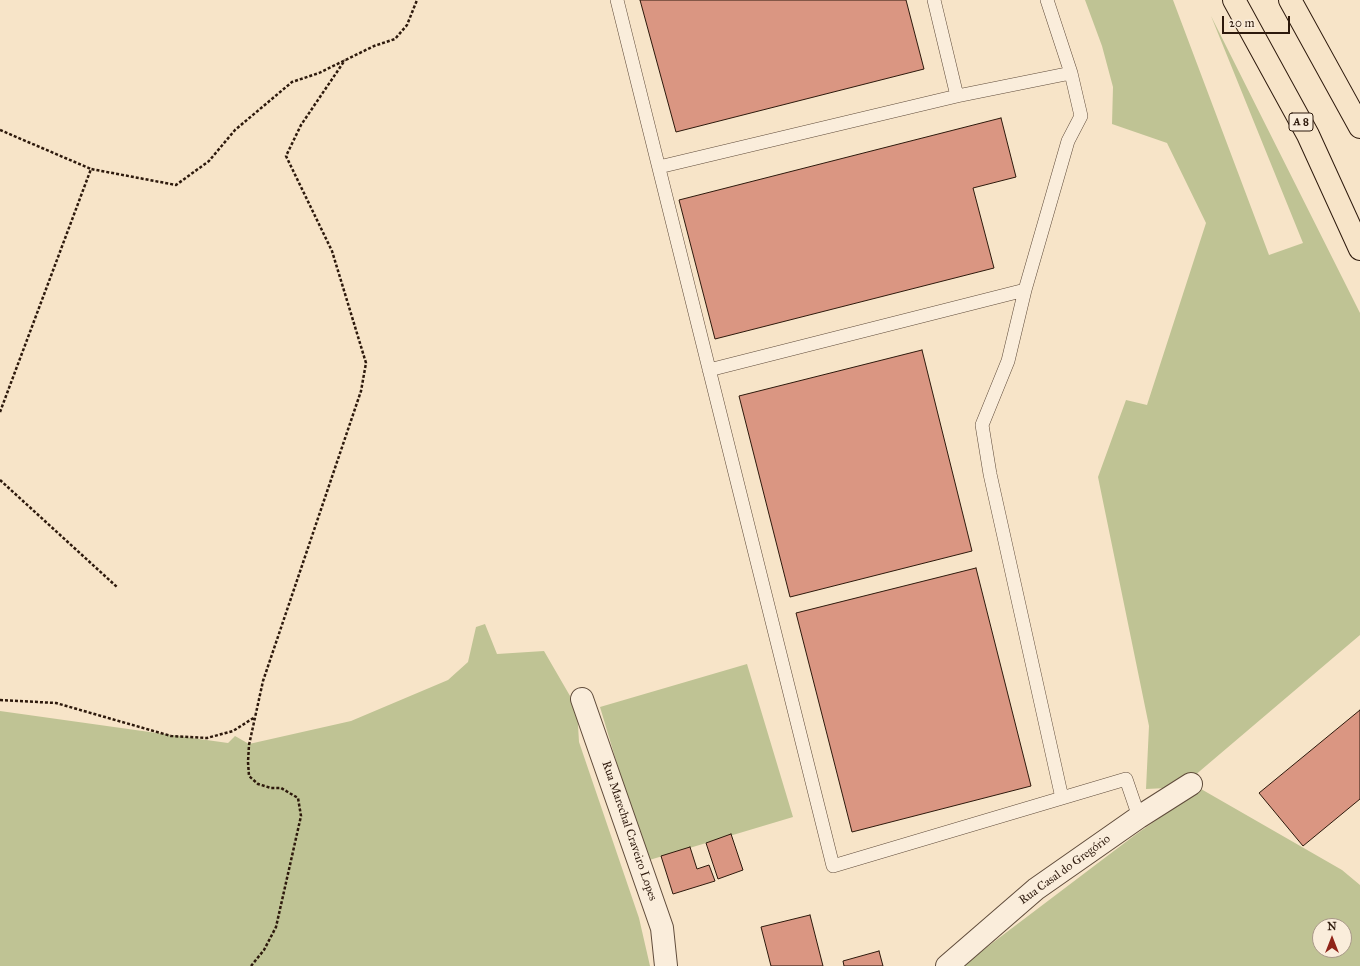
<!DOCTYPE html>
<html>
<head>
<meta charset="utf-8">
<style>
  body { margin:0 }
  #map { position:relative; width:1360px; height:966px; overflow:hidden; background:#f7e4c8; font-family:"IM FELL Great Primer",serif }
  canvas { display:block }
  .north { position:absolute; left:1312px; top:918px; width:40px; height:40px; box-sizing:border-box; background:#faeddb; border:1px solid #a89888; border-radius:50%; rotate:0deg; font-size:11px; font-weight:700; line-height:16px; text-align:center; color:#2d190c }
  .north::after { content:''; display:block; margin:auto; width:14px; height:18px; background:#8f2418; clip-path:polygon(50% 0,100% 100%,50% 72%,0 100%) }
  .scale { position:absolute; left:1222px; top:16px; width:68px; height:18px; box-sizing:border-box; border:2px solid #2d190c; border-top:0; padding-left:5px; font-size:12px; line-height:14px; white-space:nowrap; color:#2d190c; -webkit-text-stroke:3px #faeddb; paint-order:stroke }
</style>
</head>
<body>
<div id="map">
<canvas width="1360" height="966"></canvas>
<div class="north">N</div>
<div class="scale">20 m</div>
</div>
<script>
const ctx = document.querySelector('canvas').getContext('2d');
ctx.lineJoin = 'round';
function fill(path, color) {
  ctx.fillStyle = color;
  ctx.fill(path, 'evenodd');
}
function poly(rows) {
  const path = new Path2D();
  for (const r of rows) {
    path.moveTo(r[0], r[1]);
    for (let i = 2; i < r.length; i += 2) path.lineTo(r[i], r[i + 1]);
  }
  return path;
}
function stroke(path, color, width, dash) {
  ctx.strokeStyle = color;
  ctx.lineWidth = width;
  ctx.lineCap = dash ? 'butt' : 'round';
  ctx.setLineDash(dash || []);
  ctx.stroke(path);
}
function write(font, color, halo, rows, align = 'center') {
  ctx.font = font + ' "IM FELL Great Primer",serif';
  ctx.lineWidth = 3;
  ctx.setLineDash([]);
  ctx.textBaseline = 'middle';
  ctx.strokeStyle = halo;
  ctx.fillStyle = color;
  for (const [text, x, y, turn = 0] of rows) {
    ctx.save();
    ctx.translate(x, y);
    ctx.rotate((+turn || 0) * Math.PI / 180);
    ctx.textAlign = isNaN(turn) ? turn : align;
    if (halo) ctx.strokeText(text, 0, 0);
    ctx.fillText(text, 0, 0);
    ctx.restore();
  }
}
fill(poly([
  [1085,0,1173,0,1269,255,1303,243,1211,16,1360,313,1360,635,1187,782,1167,788,1146,789,1149,726,1098,477,1126,400,1147,405,1206,223,1167,143,1112,124,1113,87,1102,46],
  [485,624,497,654,544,651,577,708,579,742,639,918,650,966,0,966,0,711,228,743,235,736,249,744,351,721,448,680,468,662,476,627],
  [747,664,793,817,646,861,600,707],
  [1201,789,1342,870,1360,885,1360,966,962,966,1135,835],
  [1320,926,1344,926,1344,950,1320,950]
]), '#bfc394');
const building = poly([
  [640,0,906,0,924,69,676,132,640,0],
  [1001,118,1016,177,973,188,994,268,715,339,679,200,1001,118],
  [922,350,972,551,790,597,739,396,922,350],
  [976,568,1031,786,852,832,796,613,976,568],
  [1360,710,1360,799,1303,846,1259,793,1360,710],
  [731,834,743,870,718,879,706,843,731,834],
  [690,847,697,869,709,865,715,881,673,894,661,856,690,847],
  [810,915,823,966,771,966,761,927,810,915],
  [879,951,883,966,844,966,843,961,879,951]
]);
fill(building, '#da9682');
stroke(building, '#2d190c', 1);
const lane = poly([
  [617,0,833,866,1126,779,1139,817],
  [934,0,957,96],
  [1047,0,1071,73,1081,116,1068,141,1025,290,1008,361,982,425,990,474,1062,798],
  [659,167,957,96,1071,73],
  [709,370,1025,290]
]);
const street = poly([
  [582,699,662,928,666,966],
  [947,966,1036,889,1139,817,1191,784]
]);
const highway = poly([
  [1234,0,1308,135,1360,249],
  [1290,0,1360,127]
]);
stroke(lane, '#604c3b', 14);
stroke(street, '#604c3b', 24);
stroke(highway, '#2d190c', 24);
stroke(poly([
  [0,130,91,169],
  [0,412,91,169,176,185,209,161,235,130,292,82,319,73,374,46,395,39,407,25,417,0],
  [0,480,117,587],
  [0,700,56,703,171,736,207,738,233,731,255,717],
  [251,966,264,950,276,927,301,816,298,798,281,788,271,788,258,784,249,776,248,762,249,745,263,681,361,391,366,363,332,251,286,156,301,125,345,60]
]), '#2d190c', 2.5, [3, 2]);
stroke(lane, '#faeddb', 13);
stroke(street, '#faeddb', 22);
stroke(highway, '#f7e4c8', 22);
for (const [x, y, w] of [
  [1301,122,24]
]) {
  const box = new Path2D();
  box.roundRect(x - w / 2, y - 9, w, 18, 3);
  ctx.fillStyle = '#faeddb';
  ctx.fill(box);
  stroke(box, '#2d190c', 1);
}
write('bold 11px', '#2d190c', null, [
  ["A 8",1301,122]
]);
write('12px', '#2d190c', '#faeddb', [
  ["Rua Marechal Craveiro Lopes",629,831,71],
  ["Rua Casal do Gregório",1065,870,-36]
]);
</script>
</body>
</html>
